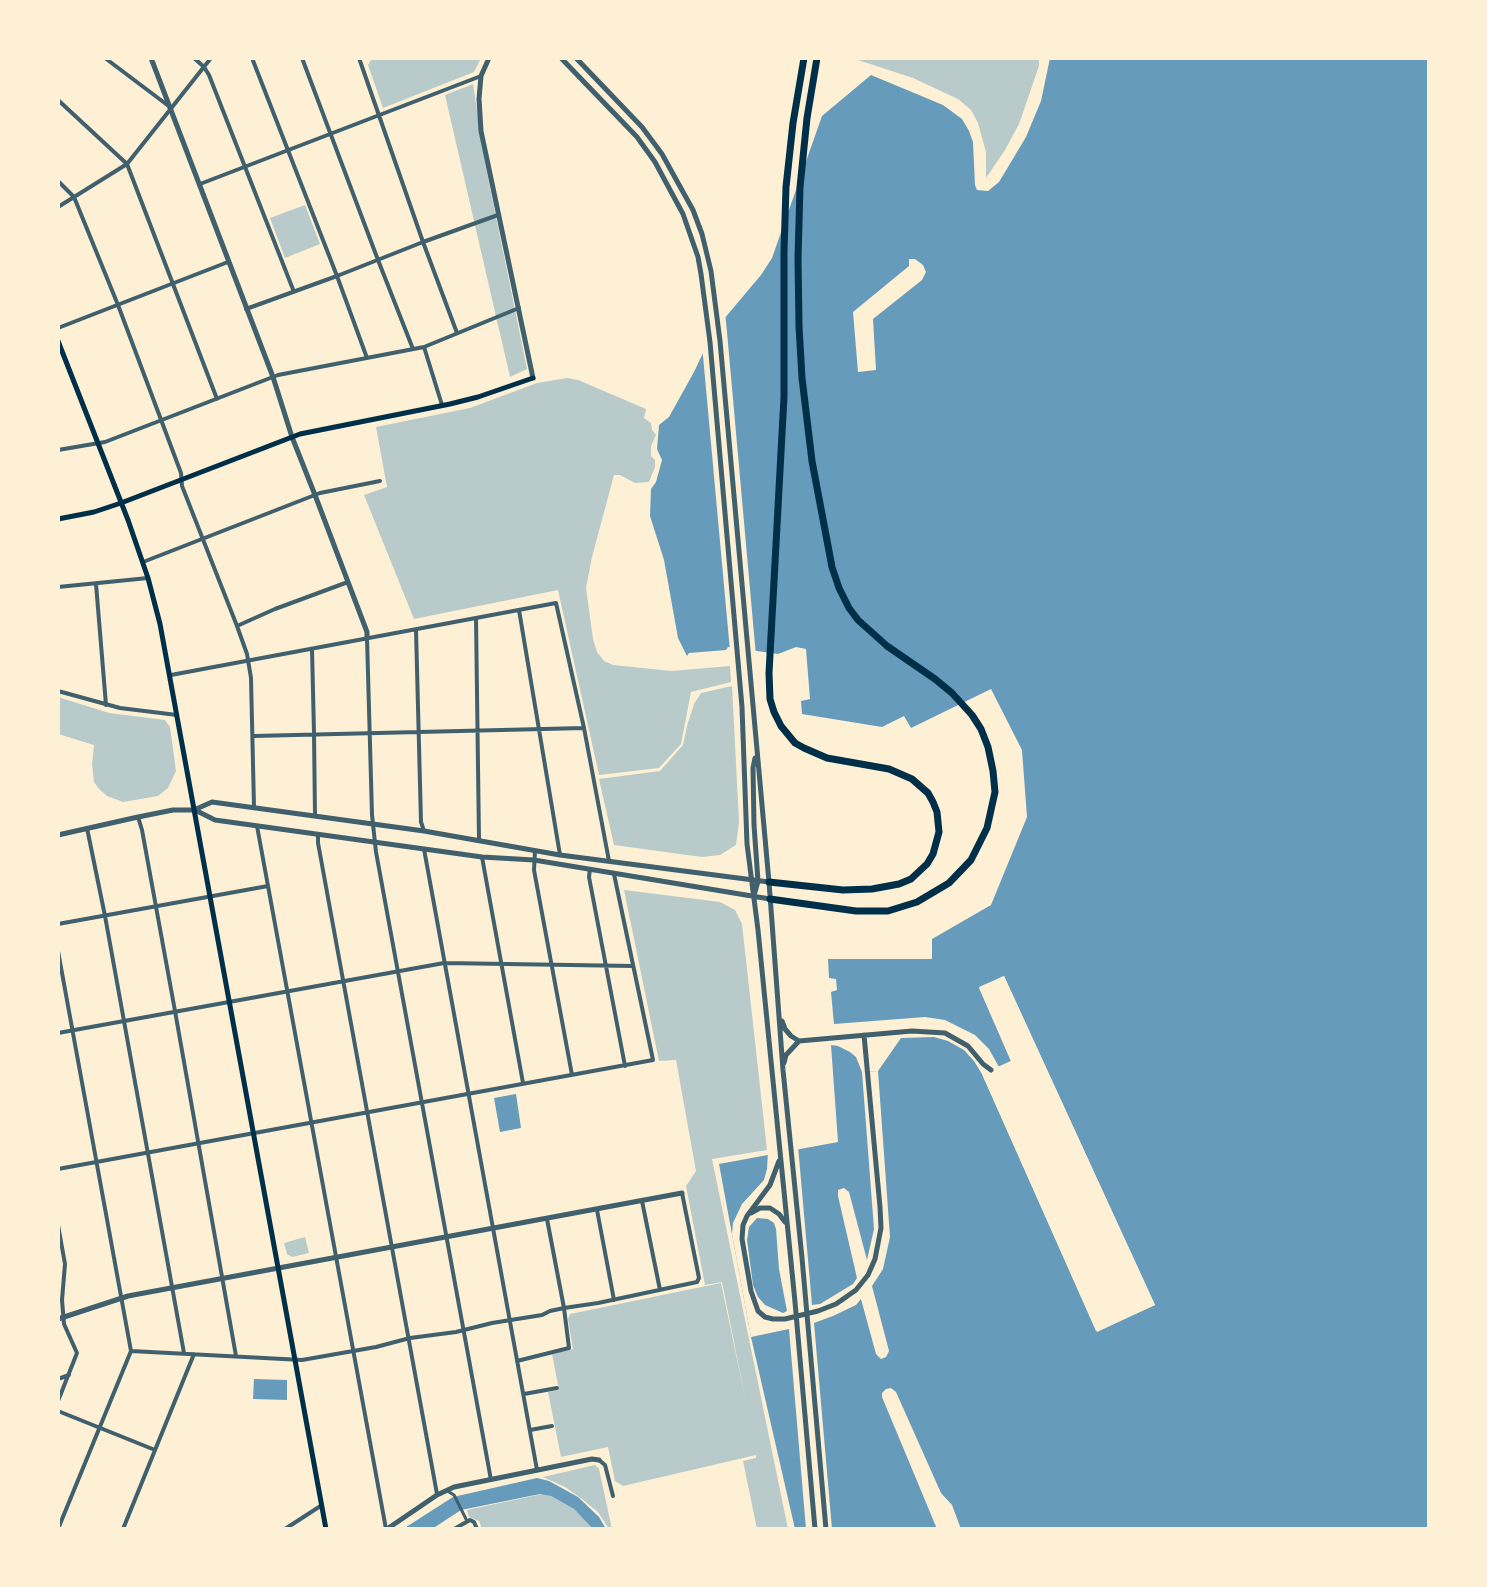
<!DOCTYPE html>
<html>
<head>
<meta charset="utf-8">
<style>
  body { margin:0 }
  #map { position:relative; width:1487px; height:1587px; overflow:hidden; background:#fdf0d5; font-family:Signika,sans-serif }
  canvas { display:block }
  .frame { position:absolute; inset:0; border:60px solid #fdf0d5; pointer-events:none }
</style>
</head>
<body>
<div id="map">
<canvas width="1487" height="1587"></canvas>
<div class="frame"></div>
</div>
<script>
const ctx = document.querySelector('canvas').getContext('2d');
ctx.lineJoin = 'round';
function fill(path, color) {
  ctx.fillStyle = color;
  ctx.fill(path, 'evenodd');
}
function poly(rows) {
  const path = new Path2D();
  for (const r of rows) {
    path.moveTo(r[0], r[1]);
    for (let i = 2; i < r.length; i += 2) path.lineTo(r[i], r[i + 1]);
  }
  return path;
}
function stroke(path, color, width, dash) {
  ctx.strokeStyle = color;
  ctx.lineWidth = width;
  ctx.lineCap = dash ? 'butt' : 'round';
  ctx.setLineDash(dash || []);
  ctx.stroke(path);
}
fill(poly([
  [372,58,481,58,474,72,383,108,368,65],
  [852,58,1039,58,1039,66,1019,124,1005,150,986,178,986,152,978,123,971,110,958,99,913,78],
  [473,84,485,163,527,369,510,377,445,95],
  [305,205,320,244,285,258,270,218],
  [567,378,578,380,646,409,644,418,651,423,652,430,656,435,651,446,651,456,655,460,655,467,649,482,635,483,620,475,614,475,592,557,586,588,593,639,597,652,604,661,613,665,672,671,730,666,731,682,691,692,681,744,659,768,599,775,558,590,414,619,364,495,387,487,376,427,470,408,537,383],
  [732,686,739,822,736,845,720,855,702,857,614,845,599,779,660,771,683,745,687,726,694,704,701,693],
  [58,697,109,713,165,720,170,727,176,771,168,788,158,796,123,802,107,796,99,789,94,782,92,764,94,745,58,734],
  [624,890,720,902,735,910,742,924,767,1150,712,1159,788,1529,757,1529,743,1461,756,1458,756,1455,623,1486,615,1481,608,1447,561,1457,548,1392,559,1390,552,1354,573,1349,568,1319,570,1314,721,1283,746,1402,722,1282,705,1285,686,1186,696,1171,676,1060,659,1061],
  [305,1237,309,1253,292,1257,287,1254,284,1243],
  [595,1465,599,1469,612,1529,609,1529,598,1512,582,1499,565,1487,543,1477],
  [542,1494,551,1496,574,1509,593,1529,482,1529,479,1521,469,1517,467,1510]
]), '#b9caca');
fill(poly([
  [1050,58,1429,58,1429,1529,795,1529,751,1337,719,1164,838,1142,831,1045,838,1046,850,1052,856,1057,862,1072,878,1071,901,1038,934,1037,948,1041,964,1050,974,1061,982,1074,1096,1331,1155,1305,1004,976,979,988,1011,1061,999,1067,989,1049,975,1035,945,1020,925,1017,834,1024,831,992,837,990,836,979,829,978,828,959,932,959,932,939,991,905,1027,817,1022,750,991,689,911,728,904,716,882,727,802,714,801,701,810,699,806,649,796,647,778,654,728,647,726,650,689,653,687,656,678,638,664,560,650,516,651,489,656,482,662,460,657,449,659,425,669,417,694,372,713,332,761,275,772,258,822,116,871,75,943,105,962,119,969,131,973,142,975,185,977,190,988,191,999,182,1026,137,1041,101],
  [516,1094,521,1128,500,1132,494,1098],
  [254,1379,287,1380,287,1400,253,1399],
  [537,1478,549,1481,578,1497,599,1517,606,1529,593,1529,574,1509,551,1496,540,1494,461,1510,432,1529,403,1529,453,1497]
]), '#669bbc');
fill(poly([
  [909,259,915,259,923,265,926,272,922,280,873,319,876,370,858,372,853,312,909,266],
  [725,312,727,332,756,656,747,652,730,651,702,345,710,329],
  [1004,976,1155,1305,1097,1332,982,1074,986,1073,1099,1326,1149,1303,1002,981,984,989,1015,1062,1013,1065,1000,1071,995,1068,1011,1061,979,987],
  [878,1071,890,1237,883,1269,872,1286,889,1351,886,1357,881,1359,876,1354,861,1299,856,1305,833,1316,814,1323,832,1529,806,1529,789,1329,751,1337,732,1234,733,1223,742,1204,764,1180,767,1169,768,1151,798,1146,812,1305,820,1304,853,1284,857,1278,838,1196,838,1190,844,1188,849,1192,867,1260,874,1229,862,1072],
  [757,1218,768,1219,774,1223,776,1229,779,1269,787,1311,783,1313,765,1305,758,1297,753,1285,747,1240,749,1227],
  [891,1388,896,1392,941,1493,952,1505,961,1529,937,1529,882,1397,882,1393,886,1389]
]), '#fdf0d5');
stroke(poly([
  [449,1492,454,1495,467,1521]
]), '#3f606c', 3);
stroke(poly([
  [105,58,170,107],
  [194,58,204,67,209,75,294,292],
  [252,58,337,276,367,358],
  [302,58,378,260,413,349],
  [359,58,423,242,457,333],
  [58,100,127,164,217,399],
  [58,181,74,197,118,305,181,473,182,486,237,626,247,654,251,678,254,807],
  [200,184,481,76],
  [58,207,127,164,211,58],
  [246,309,337,276,423,242,498,215],
  [58,328,228,262],
  [424,347,442,405],
  [58,450,105,442,278,375,424,347,519,308],
  [143,562,320,493,380,481],
  [96,584,106,705],
  [58,587,148,578],
  [519,610,560,855],
  [476,618,479,840],
  [237,626,275,609,348,582],
  [416,630,421,822,424,831],
  [367,638,372,815,376,852,491,1480],
  [312,649,314,733,315,816],
  [171,675,556,603,584,728,609,861],
  [58,691,120,708,177,715],
  [254,736,584,728],
  [138,817,142,830,175,1011,236,1356],
  [257,826,386,1529],
  [87,828,105,916,184,1353],
  [318,835,318,843,437,1494],
  [424,849,537,1470],
  [535,851,534,870,572,1075],
  [482,857,523,1083],
  [590,869,589,877,625,1066],
  [58,924,268,886],
  [58,951,131,1351,58,1529],
  [58,1033,444,963,633,966],
  [58,1169,653,1060,614,874],
  [642,1201,660,1290],
  [597,1210,614,1300],
  [58,1225,65,1264,62,1300,64,1324,77,1353,58,1401],
  [131,1351,302,1360,376,1347,410,1338,456,1332,492,1323,542,1315,550,1311,564,1308,598,1303,697,1282,699,1278,682,1193],
  [517,1361,569,1348,564,1308,547,1219],
  [58,1379,69,1375],
  [524,1394,557,1388],
  [58,1411,155,1450],
  [530,1430,552,1426],
  [599,1460,605,1465,613,1496],
  [123,1529,194,1354],
  [285,1529,322,1505],
  [454,1529,470,1520,474,1522,477,1529]
]), '#3f606c', 4);
stroke(poly([
  [151,58,273,377,292,437,315,495,367,632,367,638],
  [489,58,481,76,479,99,481,131,533,378],
  [561,58,637,137,655,162,683,214,698,257,701,274,710,342,742,707,747,844,758,930,795,1302,815,1529],
  [576,58,642,127,662,154,693,210,702,234,711,271,720,341,769,882,783,1070,802,1258,826,1529],
  [195,810,215,820,482,857,534,860,770,899],
  [58,835,138,817,173,810,194,810,212,802,424,831,560,855,769,882],
  [755,892,758,881,754,825,753,768,755,758],
  [782,1021,785,1029,791,1036,799,1041,912,1031,945,1033,968,1046,983,1064,991,1070],
  [784,1063,786,1055,799,1041],
  [779,1161,770,1185,747,1216,743,1225,742,1239,751,1291,758,1311,765,1317,773,1319,785,1319,818,1311,836,1304,856,1290,868,1275,875,1259,881,1228,880,1207,864,1035],
  [751,1213,760,1208,770,1208,779,1214,785,1222],
  [58,1319,128,1296,682,1193],
  [387,1529,437,1495,454,1487,592,1459,599,1460]
]), '#3f606c', 5);
stroke(poly([
  [58,341,128,520,148,578,160,624,326,1529],
  [58,519,94,512,121,503,300,434,450,404,478,397,533,378]
]), '#003049', 5);
stroke(poly([
  [769,882,843,890,872,889,899,884,911,879,927,864,933,854,939,832,937,812,933,802,928,793,912,779,889,769,827,758,804,748,795,743,781,726,774,712,770,699,769,673,784,397,784,252,786,187,793,123,804,58],
  [770,899,856,911,888,911,917,902,949,883,971,860,987,828,995,792,993,771,988,747,981,729,972,715,952,693,935,679,887,646,858,620,849,608,839,588,832,567,812,461,802,378,799,326,798,258,800,187,807,118,817,58]
]), '#003049', 7);
</script>
</body>
</html>
